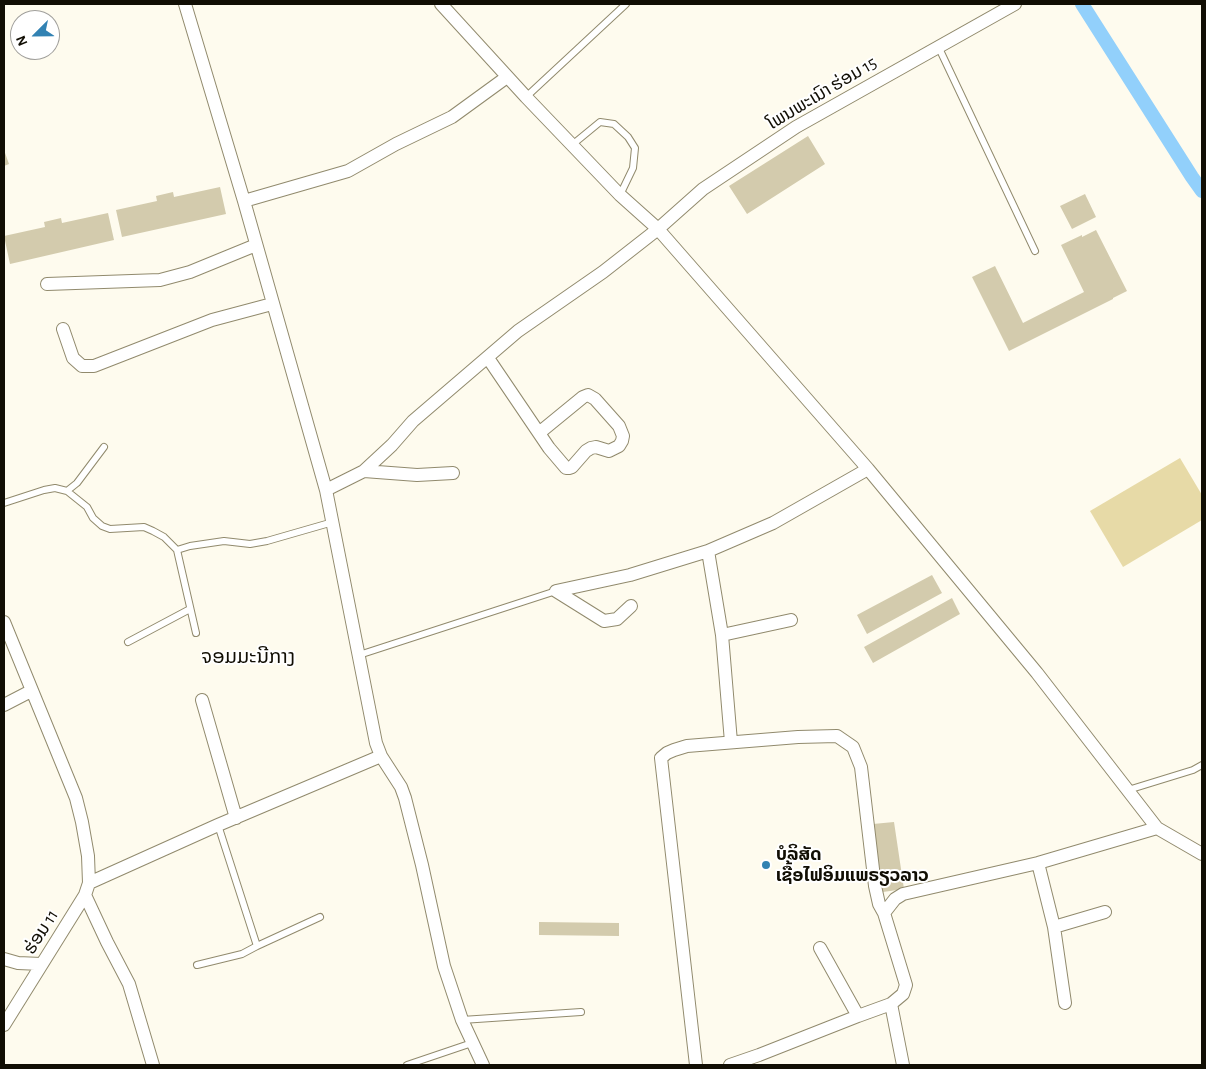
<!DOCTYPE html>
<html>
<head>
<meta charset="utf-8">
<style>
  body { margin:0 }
  #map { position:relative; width:1206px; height:1069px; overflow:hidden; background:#fefbee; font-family:"Alegreya Sans",sans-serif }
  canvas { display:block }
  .frame { position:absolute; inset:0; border:5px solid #110e04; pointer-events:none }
  .north { position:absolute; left:10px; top:10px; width:50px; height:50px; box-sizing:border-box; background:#fff; border:1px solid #a09f9b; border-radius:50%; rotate:247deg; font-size:14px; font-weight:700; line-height:20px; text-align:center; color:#110e04 }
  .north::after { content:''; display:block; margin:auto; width:18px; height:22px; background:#3282b3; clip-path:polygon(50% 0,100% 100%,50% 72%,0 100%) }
</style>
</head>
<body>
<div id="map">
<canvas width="1206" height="1069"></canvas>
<div class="frame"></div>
<div class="north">N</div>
</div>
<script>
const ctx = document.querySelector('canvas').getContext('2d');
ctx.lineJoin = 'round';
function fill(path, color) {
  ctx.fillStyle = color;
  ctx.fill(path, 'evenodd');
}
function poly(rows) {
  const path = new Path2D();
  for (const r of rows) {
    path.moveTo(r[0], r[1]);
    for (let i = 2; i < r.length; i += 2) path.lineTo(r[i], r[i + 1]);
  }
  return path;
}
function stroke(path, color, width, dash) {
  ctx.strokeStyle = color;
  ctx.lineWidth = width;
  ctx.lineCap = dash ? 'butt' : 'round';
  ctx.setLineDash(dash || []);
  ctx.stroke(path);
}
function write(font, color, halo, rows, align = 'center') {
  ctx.font = font + ' "Alegreya Sans","Noto Sans Lao",sans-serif';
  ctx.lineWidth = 4;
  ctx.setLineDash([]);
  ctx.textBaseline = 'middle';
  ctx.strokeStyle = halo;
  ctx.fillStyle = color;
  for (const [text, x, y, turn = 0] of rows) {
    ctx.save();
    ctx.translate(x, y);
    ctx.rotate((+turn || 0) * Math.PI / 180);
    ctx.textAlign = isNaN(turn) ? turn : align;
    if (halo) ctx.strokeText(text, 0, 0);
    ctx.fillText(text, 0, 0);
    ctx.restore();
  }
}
fill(poly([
  [1180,458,1202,495,1202,520,1123,567,1090,511]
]), '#e7daa7');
stroke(poly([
  [1082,4,1192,177,1202,191]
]), '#92d0fb', 14);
fill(poly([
  [808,136,825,164,747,214,729,186],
  [4,150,9,164,4,166],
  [220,187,226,214,122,237,116,210,157,201,156,196,173,192,174,197],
  [1085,194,1096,217,1072,229,1060,206],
  [108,213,114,240,10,264,4,236,45,227,44,222,61,218,62,223],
  [1096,230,1127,291,1113,298,1113,299,1009,351,972,277,995,266,1023,323,1084,292,1061,245,1082,235,1082,237],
  [932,575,942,593,867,634,857,615],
  [952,598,960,614,873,663,864,647],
  [894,822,904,889,883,892,873,824],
  [539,922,619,923,619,936,539,935]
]), '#d3cbad');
const lane = poly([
  [938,46,1035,251],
  [526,97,626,4],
  [572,145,600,122,614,124,628,137,635,148,633,168,620,195],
  [67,491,77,483,104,447],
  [4,503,44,490,55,488,67,491,87,507,93,518,102,526,110,529,144,527,153,531,164,537,177,550,196,633],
  [177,550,190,546,224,541,250,544,267,541,333,522],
  [128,642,190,609],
  [359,655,556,591],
  [1128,790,1193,770,1202,765],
  [257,946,320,917],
  [197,965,242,954,257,946,218,825],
  [462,1020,581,1012],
  [407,1065,472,1043]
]);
const street = poly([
  [185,4,244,201,326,490,376,743,381,756,401,787,405,798,422,865,444,966,462,1020,483,1065],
  [441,4,526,97,620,195,658,229,868,469,1037,673,1157,828,1202,854],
  [244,201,348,171,396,144,452,117,507,77],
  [47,284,160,280,190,272,256,245],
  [63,329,73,358,82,366,94,366,212,320,272,304],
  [488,358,549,448,566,468,569,468,572,467,586,451,591,448,596,447,609,451,619,446,622,441,623,436,619,426,595,399,588,395,583,397,539,433],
  [364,471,417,475,453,473],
  [326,490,364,471,392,445,413,421,518,331,603,272,658,229,703,189,796,127,1015,4],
  [708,551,722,635,731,742],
  [556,591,630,575,708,551,773,523,868,469],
  [556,591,604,621,617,619,631,606],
  [4,622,76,798,82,822,88,856,89,883,85,895,4,1025],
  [722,635,791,620],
  [202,700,236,818],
  [4,705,31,691],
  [1038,863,1054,927,1065,1003],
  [89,883,218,825,381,756],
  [85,895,107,942,129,984,153,1065],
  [884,913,895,899,903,894,1038,863,1157,828],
  [1054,927,1105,912],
  [820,948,858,1016],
  [4,959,18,963,41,964],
  [891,1004,903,1065],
  [696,1065,661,758,667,753,674,750,687,746,798,737,837,736,853,747,861,767,875,886,879,904,884,913,906,985,903,994,891,1004,858,1016,759,1055,730,1065]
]);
stroke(lane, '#918a6d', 8);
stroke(street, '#918a6d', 14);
stroke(lane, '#fff', 6);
stroke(street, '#fff', 12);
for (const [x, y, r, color] of [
  [766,865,5,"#3282b3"]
]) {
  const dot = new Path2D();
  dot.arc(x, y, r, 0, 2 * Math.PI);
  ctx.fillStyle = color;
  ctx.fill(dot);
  stroke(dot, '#fff', 2);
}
write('18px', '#110e04', '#fff', [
  ["ໂພນພະເນົາ ຮ່ອມ 15",822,93,-31],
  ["ຮ່ອມ 11",41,932,-58]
]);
write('bold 18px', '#110e04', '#fff', [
  ["ບໍລິສັດ",776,855],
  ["ເຊື້ອໄຟອິມແພຣຽວລາວ",776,876]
], 'left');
write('20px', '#110e04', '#fff', [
  ["ຈອມມະນີກາງ",248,657]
]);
</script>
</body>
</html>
